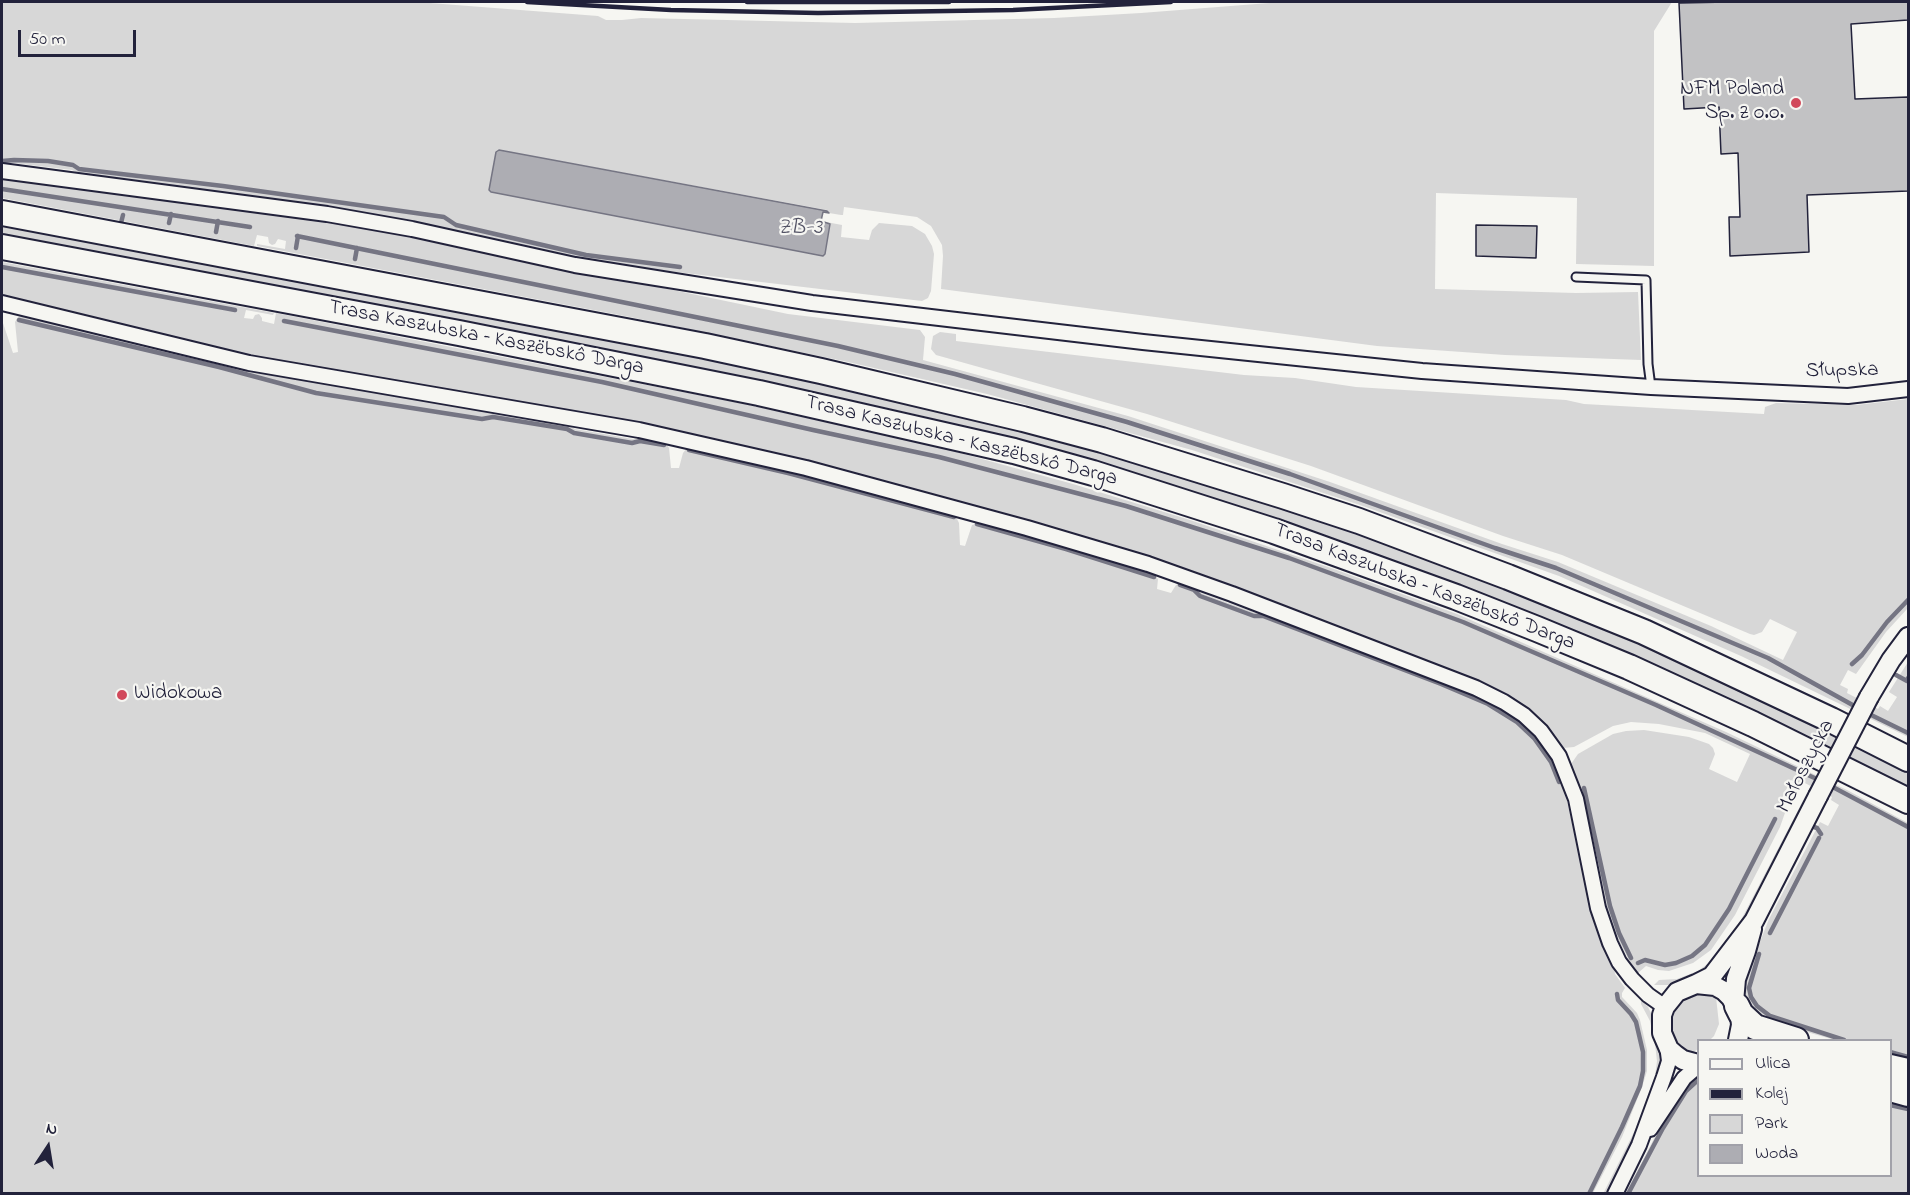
<!DOCTYPE html>
<html>
<head>
<meta charset="utf-8">
<style>
  body { margin:0 }
  #map { position:relative; width:1910px; height:1195px; overflow:hidden; background:#f6f6f2; font-family:"Indie Flower",sans-serif }
  canvas { display:block }
  .frame { position:absolute; inset:0; border:3px solid #22223b; pointer-events:none }
  .legend { position:absolute; left:1697px; top:1039px; width:195px; height:138px; box-sizing:border-box; background:#f6f6f2; border:2px solid #a1a1a9; margin:0; padding:8px 10px; list-style:none; font-size:18px; color:#22223b }
  .legend li { display:flex; align-items:center; gap:12px; height:30px }
  .legend b { width:30px; border:2px solid #a1a1a9 }
  .north { position:absolute; left:18px; top:1117px; width:60px; height:60px; -webkit-text-stroke:4px #f6f6f2; paint-order:stroke; rotate:12deg; font-size:16px; font-weight:700; line-height:24px; text-align:center; color:#22223b }
  .north::after { content:''; display:block; margin:auto; width:21px; height:27px; background:#22223b; clip-path:polygon(50% 0,100% 100%,50% 72%,0 100%) }
  .scale { position:absolute; left:18px; top:30px; width:118px; height:27px; box-sizing:border-box; border:3px solid #22223b; border-top:0; padding-left:8px; font-size:18px; line-height:21px; white-space:nowrap; color:#22223b; -webkit-text-stroke:4px #f6f6f2; paint-order:stroke }
</style>
</head>
<body>
<div id="map">
<canvas width="1910" height="1195"></canvas>
<div class="frame"></div>
<ul class="legend">
<li><b style="height:8px;background:#f6f6f2"></b>Ulica</li>
<li><b style="height:8px;background:#22223b"></b>Kolej</li>
<li><b style="height:16px;background:#d7d7d7"></b>Park</li>
<li><b style="height:16px;background:#adadb3"></b>Woda</li>
</ul>
<div class="north">N</div>
<div class="scale">50 m</div>
</div>
<script>
const ctx = document.querySelector('canvas').getContext('2d');
ctx.lineJoin = 'round';
function fill(path, color) {
  ctx.fillStyle = color;
  ctx.fill(path, 'evenodd');
}
function poly(rows) {
  const path = new Path2D();
  for (const r of rows) {
    path.moveTo(r[0], r[1]);
    for (let i = 2; i < r.length; i += 2) path.lineTo(r[i], r[i + 1]);
  }
  return path;
}
function stroke(path, color, width, dash) {
  ctx.strokeStyle = color;
  ctx.lineWidth = width;
  ctx.lineCap = dash ? 'butt' : 'round';
  ctx.setLineDash(dash || []);
  ctx.stroke(path);
}
function write(font, color, halo, rows, align = 'center') {
  ctx.font = font + ' "Indie Flower",sans-serif';
  ctx.lineWidth = 4.5;
  ctx.setLineDash([]);
  ctx.textBaseline = 'middle';
  ctx.strokeStyle = halo;
  ctx.fillStyle = color;
  for (const [text, x, y, turn = 0] of rows) {
    ctx.save();
    ctx.translate(x, y);
    ctx.rotate((+turn || 0) * Math.PI / 180);
    ctx.textAlign = isNaN(turn) ? turn : align;
    if (halo) ctx.strokeText(text, 0, 0);
    ctx.fillText(text, 0, 0);
    ctx.restore();
  }
}
fill(poly([
  [2,2,417,2,598,16,606,20,622,20,641,18,855,23,1054,18,1141,13,1282,2,1672,2,1654,31,1654,266,1576,264,1577,198,1436,193,1435,289,1576,293,1638,292,1641,360,1505,355,1377,346,941,289,943,256,942,245,931,226,917,217,844,207,843,215,841,215,823,212,828,212,827,210,499,150,496,152,489,190,491,192,823,256,825,254,830,225,821,221,842,225,841,237,869,240,872,230,879,223,912,226,925,234,932,246,934,254,931,291,928,298,922,301,600,263,315,206,79,174,72,170,13,163,2,165],
  [2,176,272,212,394,232,620,277,625,280,788,314,920,330,925,337,923,360,1128,416,1330,482,1502,544,1558,562,1711,626,1783,660,1797,632,1770,619,1762,632,1754,635,1750,634,1562,555,1503,536,1311,466,1147,414,936,355,931,349,933,336,940,332,956,334,956,341,1244,375,1295,378,1356,387,1566,400,1584,404,1764,414,1765,407,1776,403,1856,405,1908,399,1908,608,1886,632,1856,674,1848,670,1840,685,1848,689,1847,693,1878,709,1880,706,1888,711,1897,697,1889,692,1908,662,1908,737,1741,656,1559,576,1360,505,1192,450,987,394,848,362,630,317,257,246,257,244,285,249,286,241,278,239,275,244,272,245,269,243,268,237,257,235,254,246,2,198],
  [2,225,578,334,751,368,1011,428,1140,464,1320,520,1387,544,1508,590,1612,632,1671,658,1908,772,1908,788,1730,700,1665,671,1488,597,1263,515,1095,462,923,416,750,378,576,343,2,235],
  [2,262,274,313,273,315,246,310,244,318,253,319,255,315,259,314,262,318,262,321,274,324,276,313,745,404,942,448,1073,484,1187,519,1334,569,1457,614,1726,732,1847,790,1908,823,1908,1060,1895,1057,1891,1054,1890,1040,1835,1040,1768,1021,1754,1012,1746,997,1745,989,1746,977,1769,919,1820,822,1828,826,1839,805,1831,800,1832,797,1801,781,1799,784,1791,780,1780,802,1784,804,1783,808,1786,810,1780,827,1735,915,1711,950,1693,963,1669,971,1658,970,1646,966,1638,973,1630,962,1615,934,1605,908,1581,797,1571,764,1578,754,1613,734,1626,731,1644,730,1689,737,1709,744,1713,748,1715,754,1709,769,1737,782,1750,754,1705,733,1659,724,1631,722,1613,726,1574,747,1563,748,1540,722,1233,588,797,460,733,444,668,430,267,361,2,297],
  [23,314,261,372,568,424,575,429,633,439,640,437,665,442,669,448,671,468,679,468,683,453,687,448,792,471,955,515,959,523,960,545,965,546,972,525,982,522,1151,572,1158,579,1157,589,1171,593,1176,585,1182,583,1195,587,1201,593,1256,613,1264,612,1448,684,1494,705,1519,721,1534,735,1547,750,1562,779,1597,932,1614,966,1615,974,1625,988,1622,993,1622,997,1637,1013,1640,1020,1647,1050,1647,1071,1642,1087,1622,1137,1593,1193,2,1193,2,320,13,353,18,352,15,322,18,317],
  [1808,791,1810,792,1745,920,1715,966,1670,985,1654,985,1659,980,1677,979,1698,971,1714,959,1723,949,1742,918],
  [1697,993,1716,997,1719,1024,1714,1036,1710,1040,1698,1040,1698,1049,1692,1053,1676,1042,1671,1031,1671,1018,1680,1001],
  [1641,999,1648,1007,1653,1017,1663,1061,1632,1143,1606,1193,1603,1194,1635,1130,1655,1076,1657,1061,1655,1044,1650,1021,1641,1004],
  [1698,1076,1698,1176,1890,1176,1891,1101,1908,1105,1908,1193,1625,1194,1660,1127,1687,1085]
]), '#d7d7d7');
const water = poly([
  [499,150,827,211,829,213,823,212,821,221,830,224,825,254,823,256,491,192,489,190,496,152,499,150]
]);
fill(water, '#adadb3');
stroke(water, '#757583', 1.5);
stroke(poly([
  [2,161,14,160,48,161,73,165,79,169,223,186,444,217,456,225,586,255,680,267],
  [2,189,250,227],
  [121,223,123,215],
  [169,223,171,214],
  [216,232,218,221],
  [297,236,838,346,955,374,1127,422,1290,474,1495,548,1556,568,1768,658,1858,708],
  [296,248,298,236],
  [355,259,357,248],
  [2,267,235,310],
  [19,320,219,367,316,393,482,419,493,417,567,429,574,433,632,443,640,441,664,445],
  [284,321,602,382,813,430,939,457,1126,506,1289,558,1463,622,1656,705,1821,781],
  [689,450,788,473,954,517],
  [977,524,1066,549,1154,577],
  [1180,585,1194,590,1200,596,1254,616,1263,616,1441,684,1488,704,1517,722,1534,738,1551,762,1559,782],
  [1852,664,1862,655,1887,622,1908,600],
  [1896,675,1907,681,1908,678],
  [1865,712,1908,733],
  [1829,785,1908,827],
  [1584,788,1610,906,1619,933,1631,958],
  [1814,827,1817,828,1821,834],
  [1770,933,1819,838],
  [1759,954,1749,988,1751,997,1757,1006,1770,1016,1844,1040],
  [1638,963,1645,960,1665,965,1676,963,1692,956,1705,945,1729,909,1775,819],
  [1890,1052,1908,1057],
  [1890,1105,1908,1109],
  [1589,1194,1622,1127,1640,1086,1643,1071,1643,1052,1636,1022,1631,1014,1618,1000,1617,994],
  [1628,1194,1663,1128,1686,1091,1698,1080]
]), '#757583', 4.5);
const building = poly([
  [1728,2,1908,2,1908,20,1851,24,1855,99,1908,97,1908,191,1807,195,1809,252,1730,256,1729,217,1740,217,1738,153,1721,154,1719,107,1684,109,1679,3,1728,2],
  [1476,225,1537,226,1536,258,1476,256,1476,225]
]);
fill(building, '#c2c2c4');
stroke(building, '#22223b', 1.5);
const lane = poly([
  [1576,277,1646,280,1648,364,1651,387]
]);
const street = poly([
  [2,171,327,214,412,229,575,265,812,303,1143,342,1422,371,1651,387,1848,396,1908,389],
  [2,303,249,363,639,430,806,468,1027,528,1148,564,1232,594,1476,688,1504,702,1524,715,1541,731,1559,756,1576,799,1598,908,1610,943,1619,962,1632,979,1648,995,1665,1007],
  [1650,1129,1684,1078,1698,1066],
  [1615,1194,1639,1145,1664,1077,1669,1061,1667,1045]
]);
const secondary = poly([
  [1869,697,1891,660,1908,637],
  [1696,984,1712,976,1754,921,1818,796],
  [1734,1002,1736,979,1746,951,1752,929],
  [1698,1064,1683,1060,1676,1055,1669,1049,1662,1033,1662,1015,1665,1007,1677,992,1696,984,1715,986,1724,991,1731,998,1740,1015,1741,1025,1738,1040]
]);
const highway = poly([
  [2,213,705,346,821,371,1023,419,1102,440,1283,496,1359,521,1508,577,1644,632,1831,720,1908,759],
  [2,247,459,333,759,393,1014,451,1093,473,1274,531,1456,597,1537,629,1629,667,1753,724,1908,801],
  [1737,1006,1741,1014,1755,1027,1796,1040],
  [1890,1067,1908,1071],
  [1890,1089,1908,1094]
]);
stroke(lane, '#22223b', 11);
stroke(street, '#22223b', 18);
stroke(secondary, '#22223b', 22);
stroke(highway, '#22223b', 28);
stroke(lane, '#f6f6f2', 7);
stroke(street, '#f6f6f2', 14);
stroke(secondary, '#f6f6f2', 18);
stroke(highway, '#f6f6f2', 24);
stroke(poly([
  [527,2,671,10,818,13,1013,10,1171,2],
  [747,2,949,2]
]), '#22223b', 4.5);
const secondaryBridge = poly([
  [1818,796,1869,697]
]);
stroke(secondaryBridge, '#22223b', 22, []);
stroke(secondaryBridge, '#f6f6f2', 18);
for (const [x, y, r, color] of [
  [1796,103,6,"#d1495b"],
  [122,695,6,"#d1495b"]
]) {
  const dot = new Path2D();
  dot.arc(x, y, r, 0, 2 * Math.PI);
  ctx.fillStyle = color;
  ctx.fill(dot);
  stroke(dot, '#f6f6f2', 2);
}
write('21px', '#22223b', '#f6f6f2', [
  ["NFM Poland",1784,91],
  ["Sp. z o.o.",1784,115],
  ["Widokowa",134,695,"left"]
], 'right');
write('21px', '#22223b', '#f6f6f2', [
  ["Trasa Kaszubska – Kaszëbskô Darga",486,339,11],
  ["Słupska",1842,372,-1],
  ["Trasa Kaszubska – Kaszëbskô Darga",961,442,14],
  ["Trasa Kaszubska – Kaszëbskô Darga",1424,588,21],
  ["Małoszycka",1807,767,-63]
]);
write('italic 22px', '#535365', '#f6f6f2', [
  ["ZB-3",800,229]
]);
</script>
</body>
</html>
